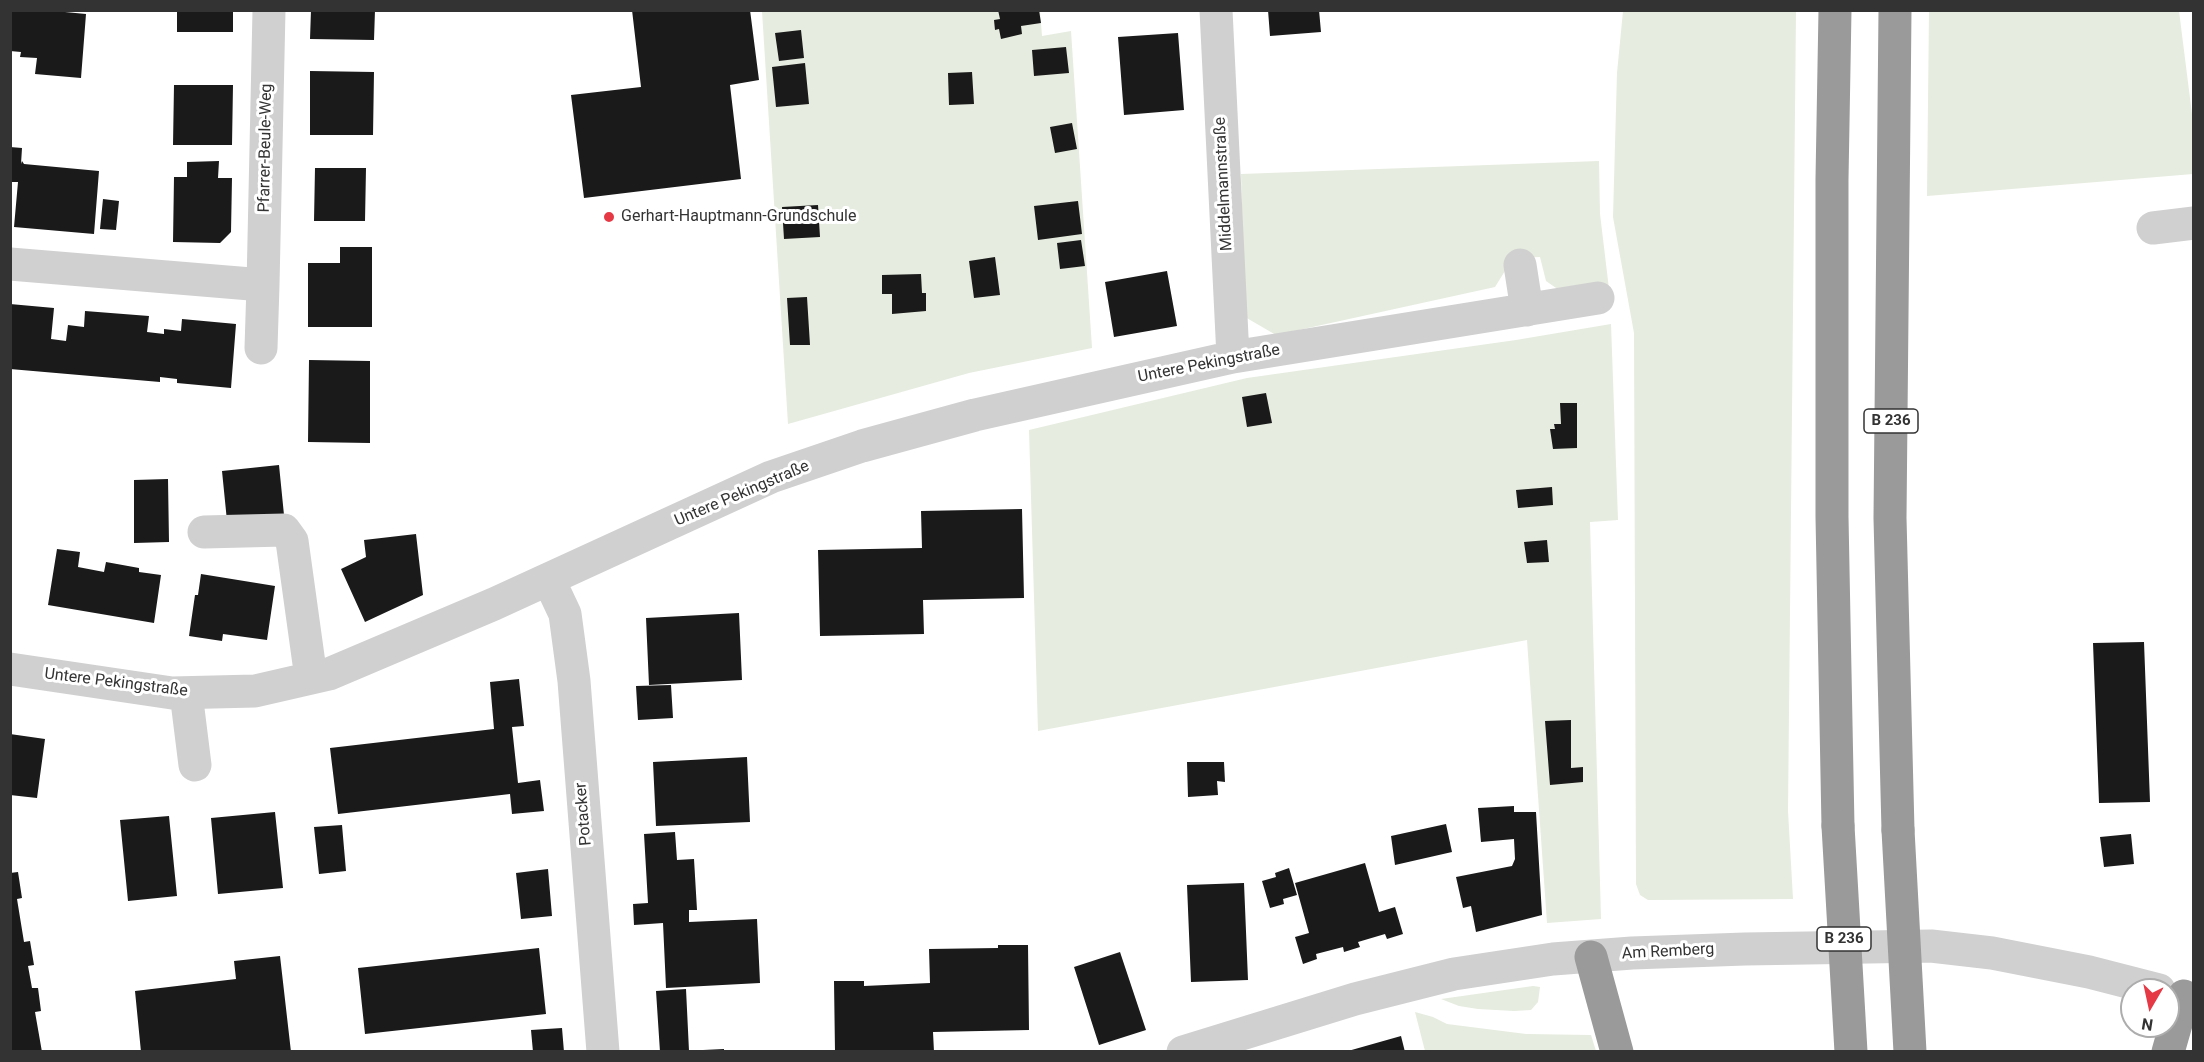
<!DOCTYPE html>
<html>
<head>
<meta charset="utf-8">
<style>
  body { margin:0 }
  #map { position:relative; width:2204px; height:1062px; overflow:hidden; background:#fff; font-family:Roboto,sans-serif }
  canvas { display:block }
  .frame { position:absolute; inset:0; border:12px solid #333; pointer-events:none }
  .north { position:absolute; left:2120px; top:978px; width:60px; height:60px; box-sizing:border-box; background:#fff; border:2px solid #adadad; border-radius:50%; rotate:189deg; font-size:16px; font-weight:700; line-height:24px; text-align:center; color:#333 }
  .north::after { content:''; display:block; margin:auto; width:21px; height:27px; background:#e63946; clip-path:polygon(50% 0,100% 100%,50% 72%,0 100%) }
</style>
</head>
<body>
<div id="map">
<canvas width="2204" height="1062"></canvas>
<div class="frame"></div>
<div class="north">N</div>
</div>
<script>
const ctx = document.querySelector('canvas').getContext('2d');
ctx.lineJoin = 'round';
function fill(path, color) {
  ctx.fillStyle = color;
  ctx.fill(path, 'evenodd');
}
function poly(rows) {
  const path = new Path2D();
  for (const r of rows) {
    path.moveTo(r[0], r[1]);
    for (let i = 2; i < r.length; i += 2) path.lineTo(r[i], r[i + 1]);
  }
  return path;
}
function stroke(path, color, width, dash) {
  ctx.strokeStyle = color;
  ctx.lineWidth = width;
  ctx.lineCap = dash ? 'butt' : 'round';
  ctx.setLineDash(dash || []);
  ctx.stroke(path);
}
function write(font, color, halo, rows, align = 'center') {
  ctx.font = font + ' Roboto,sans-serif';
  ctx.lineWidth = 6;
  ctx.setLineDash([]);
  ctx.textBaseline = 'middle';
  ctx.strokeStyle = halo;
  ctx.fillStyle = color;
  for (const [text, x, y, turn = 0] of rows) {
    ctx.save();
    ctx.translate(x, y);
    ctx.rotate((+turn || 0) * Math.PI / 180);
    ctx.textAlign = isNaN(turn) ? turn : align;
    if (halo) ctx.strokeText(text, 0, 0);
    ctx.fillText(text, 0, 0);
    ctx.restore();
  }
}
fill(poly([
  [762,11,1040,11,1042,36,1071,31,1092,348,969,373,788,424],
  [1623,11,1796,11,1788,811,1793,899,1648,900,1640,895,1636,884,1634,333,1613,217,1617,73],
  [1929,11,2179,11,2193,122,2193,174,1927,196],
  [1599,161,1600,214,1609,289,1559,290,1546,281,1540,257,1513,258,1495,287,1276,335,1245,317,1241,174],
  [1611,324,1618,520,1590,522,1601,919,1547,923,1527,640,1038,731,1029,430,1247,378,1516,340],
  [1533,986,1540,987,1538,1002,1531,1010,1514,1011,1478,1009,1459,1006,1441,999],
  [1415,1012,1433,1017,1447,1024,1526,1034,1591,1035,1596,1051,1425,1051]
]), '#e6ecdf');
fill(poly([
  [10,10,44,10,86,14,81,78,35,74,37,58,20,57,21,52,10,51],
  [177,10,233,10,233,32,177,32],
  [311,10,375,10,374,40,310,39],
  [632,10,750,10,759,80,730,85,741,179,584,198,571,95,641,87],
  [998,10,1039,10,1041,23,1021,26,1022,34,1001,39,999,29,995,30,994,20,1000,19],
  [1268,10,1319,10,1321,32,1270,36],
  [801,30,804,58,779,61,775,33],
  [1178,33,1184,110,1124,115,1118,37],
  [1066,47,1069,73,1034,76,1032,50],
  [805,63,809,104,776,107,772,67],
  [310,71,374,72,373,135,310,135],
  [972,72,974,104,949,105,948,73],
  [174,85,233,85,232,145,173,145],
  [1072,123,1077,149,1055,153,1050,127],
  [10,147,22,148,21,164,22,161,24,164,99,171,94,234,14,227,18,182,10,182],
  [219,161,218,178,232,178,231,232,220,243,173,242,174,177,187,177,187,162],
  [315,168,366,168,365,221,314,221],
  [103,199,119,201,116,230,100,229],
  [1078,201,1082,234,1038,240,1034,206],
  [818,205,820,237,784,239,782,207],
  [1081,240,1085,266,1060,269,1057,243],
  [340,247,372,247,372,327,308,327,308,263,340,263],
  [995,257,1000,295,974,298,969,261],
  [1167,271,1177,326,1114,337,1105,282],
  [921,274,922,293,926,293,926,311,892,314,892,294,882,294,882,275],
  [807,297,810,345,790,345,787,298],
  [10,304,54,308,51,339,66,341,68,325,84,327,85,311,149,316,147,332,164,334,164,329,181,331,182,319,236,324,231,388,177,383,177,379,160,377,160,382,10,369],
  [309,360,370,361,370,443,308,442],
  [1266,393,1272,423,1247,427,1242,397],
  [1560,403,1577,403,1577,448,1553,449,1550,429,1555,429,1554,424,1561,424],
  [279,465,284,515,227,521,222,471],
  [168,479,169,542,134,543,134,480],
  [1552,487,1553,505,1518,508,1516,490],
  [1022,509,1024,598,923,600,924,634,820,636,818,550,922,548,921,511],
  [416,534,423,595,365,622,341,569,366,557,364,540],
  [1547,540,1549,562,1527,563,1524,542],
  [57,549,80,552,78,567,104,572,106,562,139,568,139,572,161,575,154,623,48,605],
  [201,574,275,586,267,640,223,634,222,641,189,636,195,595,198,595],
  [739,613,742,680,649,685,646,618],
  [2144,642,2150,802,2099,803,2093,643],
  [519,679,524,726,512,727,518,783,540,780,544,811,512,814,510,794,338,814,330,748,494,729,490,682],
  [671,685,673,718,638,720,636,686],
  [1571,720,1571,768,1583,767,1583,782,1550,785,1545,721],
  [10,734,45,739,37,798,10,795],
  [747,757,750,822,656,826,653,762],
  [1187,762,1224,762,1225,782,1217,781,1218,795,1188,797],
  [1514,806,1514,812,1536,812,1542,915,1476,932,1471,906,1463,908,1456,877,1512,866,1515,859,1514,839,1481,842,1478,808],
  [275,812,283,888,218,894,211,818],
  [169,816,177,896,128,901,120,820],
  [1446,824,1452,852,1395,865,1391,836],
  [342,825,346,871,319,874,314,827],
  [675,832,677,860,694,859,697,910,689,910,689,922,757,919,760,983,666,988,663,923,634,925,633,904,648,903,644,834],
  [2131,834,2134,864,2104,867,2100,837],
  [1365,863,1379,912,1395,907,1403,934,1387,939,1385,934,1358,942,1360,947,1344,952,1343,947,1316,954,1317,959,1303,964,1295,937,1309,933,1295,883],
  [1289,868,1297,895,1283,899,1284,904,1270,908,1262,881,1276,877,1275,873],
  [548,869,552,916,521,919,516,873],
  [18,872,22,898,17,899,24,942,30,941,34,965,28,966,32,988,38,988,41,1011,35,1012,42,1052,10,1052,10,873],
  [1244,883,1248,980,1191,982,1187,885],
  [998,945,1028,945,1029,1030,933,1032,934,1052,835,1052,834,981,864,981,864,986,930,983,929,949,998,948],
  [539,948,546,1014,365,1034,358,968],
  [1120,952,1146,1030,1099,1045,1074,967],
  [280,956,291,1052,141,1052,135,991,236,979,234,961],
  [686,989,689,1051,660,1052,656,991],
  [562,1028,564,1052,533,1052,531,1030],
  [1401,1036,1405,1052,1348,1052,1348,1051],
  [724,1049,724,1052,703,1052,703,1050]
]), '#1a1a1a');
stroke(poly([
  [1216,10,1233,357],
  [2153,228,2194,223],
  [10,264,263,285,269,10],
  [1520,265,1527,310],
  [261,348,263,285],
  [204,532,284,530,292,541,311,678],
  [549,580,565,614,574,681,603,1052],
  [10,669,172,693,255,691,329,674,494,604,771,477,862,446,975,415,1233,357,1598,298],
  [186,693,195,765],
  [1183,1052,1355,999,1454,974,1553,959,1632,953,1745,949,1931,946,1992,953,2089,972,2159,990]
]), '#d0d0d0', 33);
stroke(poly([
  [1835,10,1832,179,1832,517,1838,826],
  [1895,10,1890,518,1898,830],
  [1591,957,1617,1052],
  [2168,1052,2184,996]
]), '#9a9a9a', 33);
stroke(poly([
  [1838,826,1851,1052],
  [1898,830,1910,1052]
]), '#9a9a9a', 33);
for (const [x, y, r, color] of [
  [609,217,6,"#e63946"]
]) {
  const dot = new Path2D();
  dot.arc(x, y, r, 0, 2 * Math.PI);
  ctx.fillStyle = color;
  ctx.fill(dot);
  stroke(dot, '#fff', 2);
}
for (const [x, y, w] of [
  [1891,421,54],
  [1844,939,54]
]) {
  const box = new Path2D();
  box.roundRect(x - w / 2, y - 12, w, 24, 4.5);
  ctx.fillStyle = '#fff';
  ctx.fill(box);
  stroke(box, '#333', 1.5);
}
write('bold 15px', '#333', null, [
  ["B 236",1891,421],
  ["B 236",1844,939]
]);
write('16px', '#333', '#fff', [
  ["Pfarrer-Beule-Weg",266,148,-89],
  ["Middelmannstraße",1224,184,-93],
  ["Untere Pekingstraße",1209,364,-11],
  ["Untere Pekingstraße",742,494,-23],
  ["Untere Pekingstraße",116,683,7],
  ["Potacker",584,814,-95],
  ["Am Remberg",1668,952,-3]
]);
write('16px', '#333', '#fff', [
  ["Gerhart-Hauptmann-Grundschule",621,217]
], 'left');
</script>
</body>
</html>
